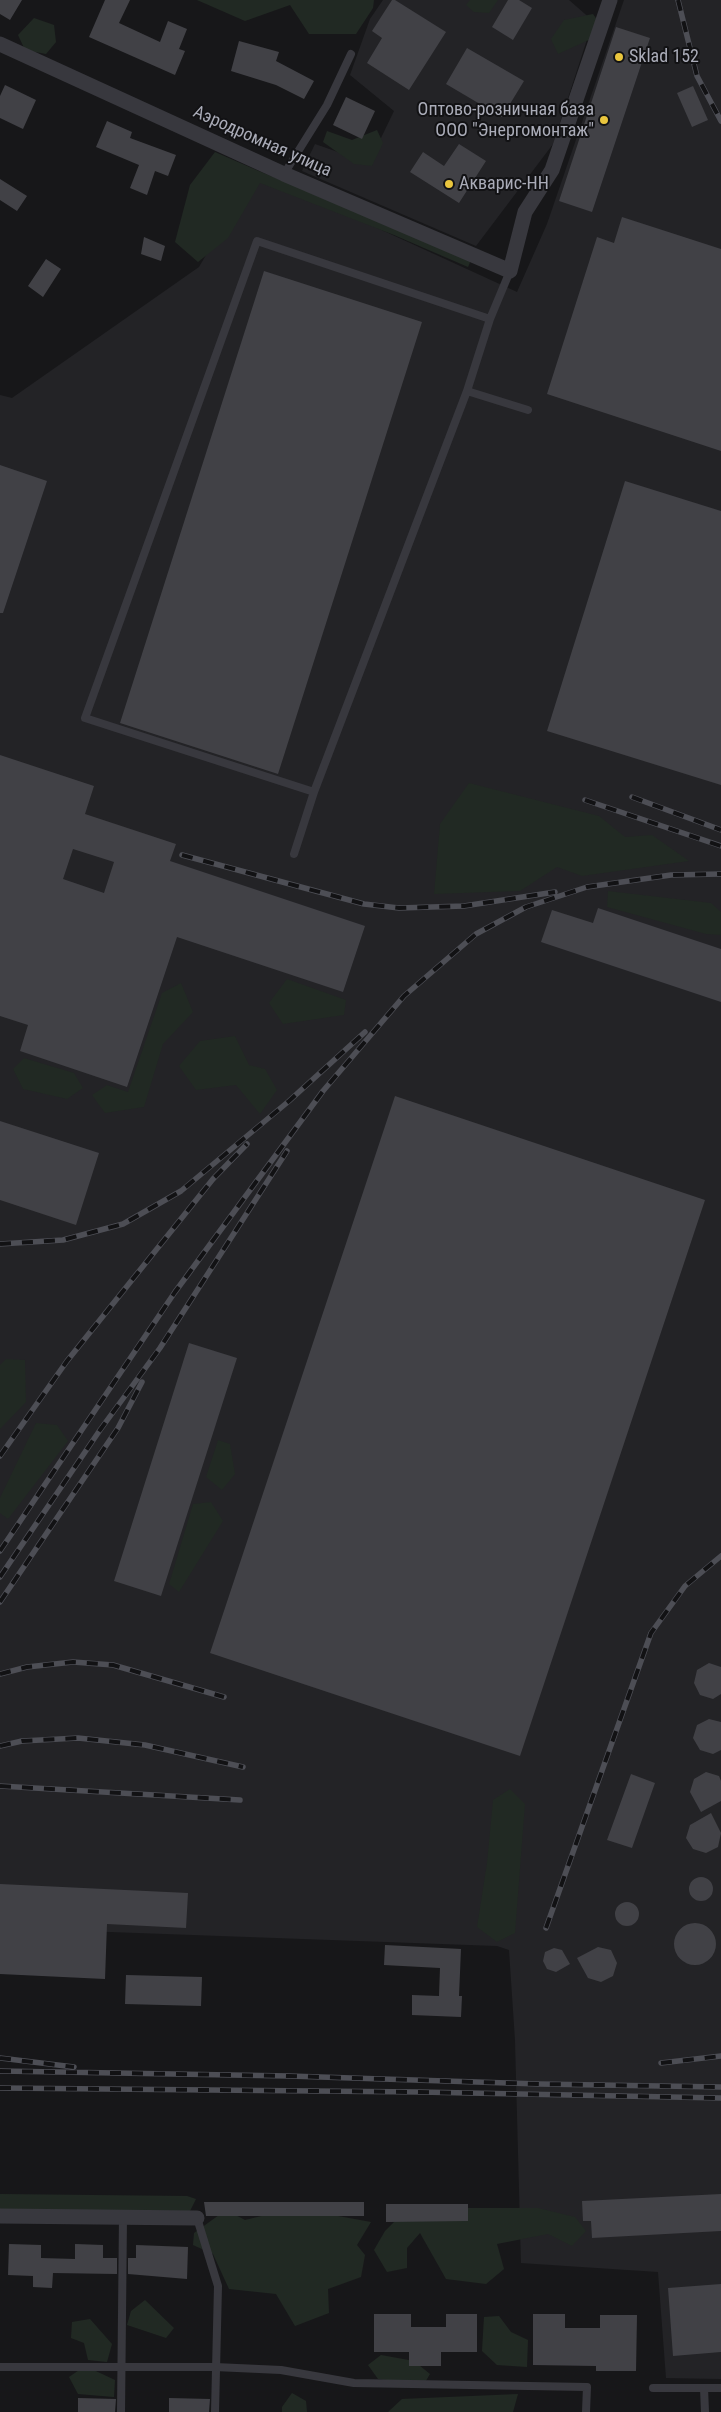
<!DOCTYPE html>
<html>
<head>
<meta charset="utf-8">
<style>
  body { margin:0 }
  canvas { display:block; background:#171719 }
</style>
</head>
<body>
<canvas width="721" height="2412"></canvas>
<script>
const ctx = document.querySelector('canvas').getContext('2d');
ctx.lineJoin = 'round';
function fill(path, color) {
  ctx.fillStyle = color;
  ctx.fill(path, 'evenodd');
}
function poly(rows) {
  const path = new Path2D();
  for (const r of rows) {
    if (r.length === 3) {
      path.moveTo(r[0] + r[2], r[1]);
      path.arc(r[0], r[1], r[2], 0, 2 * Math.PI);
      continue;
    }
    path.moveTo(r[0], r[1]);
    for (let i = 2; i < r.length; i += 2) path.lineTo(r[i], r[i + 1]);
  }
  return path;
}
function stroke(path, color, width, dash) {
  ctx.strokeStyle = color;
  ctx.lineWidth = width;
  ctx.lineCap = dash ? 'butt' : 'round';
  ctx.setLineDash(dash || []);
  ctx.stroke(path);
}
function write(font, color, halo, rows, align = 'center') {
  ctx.font = font + ' "Roboto Condensed",sans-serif';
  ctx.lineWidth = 4;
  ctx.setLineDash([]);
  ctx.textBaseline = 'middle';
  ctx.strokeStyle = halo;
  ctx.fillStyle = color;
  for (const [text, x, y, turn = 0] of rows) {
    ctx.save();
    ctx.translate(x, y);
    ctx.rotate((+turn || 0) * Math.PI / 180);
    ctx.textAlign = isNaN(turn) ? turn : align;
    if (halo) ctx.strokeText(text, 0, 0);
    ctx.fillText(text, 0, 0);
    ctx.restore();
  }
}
fill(poly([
  [383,0,569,0,593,21,553,144,476,246,302,171,315,144,369,163,394,111,350,75,370,19],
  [624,0,721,0,721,2379,666,2378,658,2272,521,2263,515,2040,509,1950,497,1946,0,1928,0,395,12,398,199,267,255,172,517,292,547,224]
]), '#232326');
fill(poly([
  [197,0,374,0,373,8,356,34,309,34,290,5,245,21],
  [470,0,498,0,489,13,474,12,466,5],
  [593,14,598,21,591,39,558,54,551,39,564,20],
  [34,18,54,25,56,42,46,54,25,50,18,35],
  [377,130,383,143,372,166,354,164,323,142,327,131,352,140],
  [215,152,261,172,472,258,468,267,394,235,260,183,228,238,198,262,175,242,190,185],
  [469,783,599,816,625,837,652,835,689,861,582,876,557,867,520,891,434,894,440,824],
  [608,891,711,903,721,912,721,935,706,934,607,907],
  [287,979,346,1000,344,1015,283,1024,269,1003],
  [181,983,193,1012,163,1044,144,1107,105,1113,92,1095,107,1085,128,1092,162,993],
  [235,1036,249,1065,265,1069,277,1090,260,1114,236,1085,196,1090,179,1066,200,1041],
  [24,1058,74,1073,83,1088,67,1099,23,1089,13,1069],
  [6,1359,25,1360,26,1402,0,1429,0,1365],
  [36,1423,57,1425,68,1441,8,1519,0,1513,0,1498],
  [218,1440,230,1444,235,1474,222,1490,206,1477],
  [211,1502,223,1521,179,1592,169,1584,193,1504],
  [510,1789,525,1804,515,1933,497,1942,477,1927,487,1863,493,1800],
  [0,2194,187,2196,196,2199,189,2213,0,2214],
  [294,2208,371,2222,357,2245,365,2255,361,2277,328,2289,329,2313,295,2326,276,2294,229,2289,213,2254,193,2245,194,2233,226,2210,245,2220],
  [415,2208,538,2208,575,2217,586,2231,572,2246,548,2234,497,2244,504,2269,486,2284,446,2279,420,2233,407,2248,407,2268,387,2272,374,2250,385,2231,399,2217],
  [145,2300,174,2328,166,2338,127,2325,131,2311],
  [499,2316,511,2332,528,2340,527,2367,497,2365,482,2351,484,2317],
  [90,2319,112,2344,107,2362,88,2360,84,2343,71,2338,72,2322],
  [381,2355,414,2361,430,2374,424,2384,378,2379,368,2365],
  [85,2366,115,2380,114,2397,78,2394,69,2377],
  [292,2393,306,2401,307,2412,282,2412,282,2407],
  [518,2394,513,2412,388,2412,402,2399]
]), '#212923');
fill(poly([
  [0,0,22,0,10,20,0,14],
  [105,0,130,0,119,23,160,42,168,21,187,29,179,49,185,51,175,75,89,37],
  [392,0,395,0,446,32,409,90,367,63,382,38,372,31],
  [508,0,519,0,532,8,513,40,492,27],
  [616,27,650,38,592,212,559,201],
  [239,41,279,52,276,61,314,81,304,99,276,85,231,71],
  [467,48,524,81,502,117,446,84],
  [5,85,36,100,23,129,0,118,0,96],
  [693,86,708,120,692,127,677,93],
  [346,97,375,111,362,139,333,125],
  [107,121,132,132,130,138,176,155,168,176,155,171,147,195,130,188,139,165,96,147],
  [459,144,486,161,459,203,410,172,423,152,444,166],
  [0,179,27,196,17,211,0,200],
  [622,217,721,249,721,451,547,394,597,237,614,243],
  [144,237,165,246,161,261,141,254],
  [46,259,61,269,43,297,28,286],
  [264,271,422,322,278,774,120,723],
  [0,465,47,481,3,613,0,613],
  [625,481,721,511,721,785,547,731],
  [0,755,94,786,85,814,176,844,170,861,365,926,343,992,177,937,127,1087,20,1051,28,1025,0,1016],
  [73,849,114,862,104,893,63,879],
  [598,908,721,949,721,1002,541,942,552,910,593,923],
  [395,1096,705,1200,520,1756,210,1653],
  [0,1121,99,1153,76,1225,0,1200],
  [189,1343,237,1358,161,1596,114,1581],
  [709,1663,721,1667,721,1694,713,1699,700,1695,694,1683,697,1670],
  [709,1719,721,1722,721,1750,713,1754,700,1750,693,1738,697,1725],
  [706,1772,719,1776,721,1781,721,1801,701,1812,690,1792,694,1779],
  [631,1774,655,1783,632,1848,607,1840],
  [711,1813,721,1833,718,1847,706,1853,693,1849,686,1838,690,1825],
  [701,1889,12],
  [0,1884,188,1893,186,1928,107,1924,105,1979,0,1974],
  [627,1914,12],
  [695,1944,21],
  [385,1945,461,1949,459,1996,462,1996,461,2017,412,2015,412,1995,439,1996,440,1968,384,1965],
  [598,1947,611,1950,617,1963,613,1976,601,1982,588,1978,577,1958],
  [554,1948,562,1950,570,1964,556,1972,547,1969,543,1961,545,1952],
  [126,1975,202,1977,201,2006,125,2004],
  [721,2194,721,2231,592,2238,591,2221,583,2221,582,2201],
  [204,2202,364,2202,364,2216,206,2216],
  [386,2204,468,2204,468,2221,386,2222],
  [9,2244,41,2245,41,2258,75,2259,75,2244,103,2245,103,2258,117,2258,117,2274,53,2273,52,2288,33,2287,33,2276,8,2275],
  [136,2245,188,2247,187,2279,128,2274,128,2258,136,2258],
  [721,2284,721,2352,673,2356,668,2288],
  [374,2314,411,2314,411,2327,446,2327,446,2314,477,2314,477,2352,441,2352,441,2366,409,2366,409,2352,374,2352],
  [533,2314,565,2314,565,2328,600,2328,600,2315,637,2315,636,2371,596,2371,596,2366,533,2365],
  [78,2398,116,2399,115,2412,78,2412],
  [169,2398,210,2399,209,2412,169,2412]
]), '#414146');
stroke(poly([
  [284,174,327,105,351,54],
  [467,391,490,319,510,271],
  [314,792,85,718,257,241,490,319],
  [294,854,314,792,467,391,528,410],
  [197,2218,218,2286,215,2412],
  [0,2367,215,2367,281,2370,354,2383,587,2387,586,2412],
  [653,2388,721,2388],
  [704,2388,705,2412],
  [121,2412,123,2217]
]), '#38383e', 8);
stroke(poly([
  [0,44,284,174,510,271,525,212,552,170,610,0],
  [0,2216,197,2218]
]), '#38383e', 15);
const rail = poly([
  [678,0,697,76,721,121],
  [632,797,721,830],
  [585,800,721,846],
  [182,855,364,904,399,908,464,906,555,892],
  [0,1244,63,1240,123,1224,181,1191,289,1101,365,1032],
  [0,1456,67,1361,213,1179,247,1144],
  [0,1551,175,1292,323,1091,404,996,476,934,526,907,587,887,671,875,721,874],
  [0,1577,100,1430,160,1348,287,1151],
  [0,1602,118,1428,142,1382],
  [0,1674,27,1667,73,1662,113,1665,224,1697],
  [0,1746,22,1741,78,1738,145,1745,243,1767],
  [0,1786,240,1800],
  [546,1928,651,1633,685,1586,721,1556],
  [0,2058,74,2067],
  [661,2063,721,2056],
  [0,2071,289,2076,539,2084,721,2087],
  [0,2088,419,2092,721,2098]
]);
stroke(rail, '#4d4e55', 5.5);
stroke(rail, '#121214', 4, [11]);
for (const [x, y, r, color] of [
  [619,57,5,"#eac63e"],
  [604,120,5,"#eac63e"],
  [449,184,5,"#eac63e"]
]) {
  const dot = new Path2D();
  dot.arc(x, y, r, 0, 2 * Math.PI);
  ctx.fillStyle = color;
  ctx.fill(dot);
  stroke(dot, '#121214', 2);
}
write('18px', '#aaacb8', '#121214', [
  ["Sklad 152",629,57],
  ["Оптово-розничная база",594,110,"right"],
  ["ООО \"Энергомонтаж\"",594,131,"right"],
  ["Акварис-НН",459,184]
], 'left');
write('18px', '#aaacb8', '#121214', [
  ["Аэродромная улица",262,142,24]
]);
</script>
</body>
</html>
